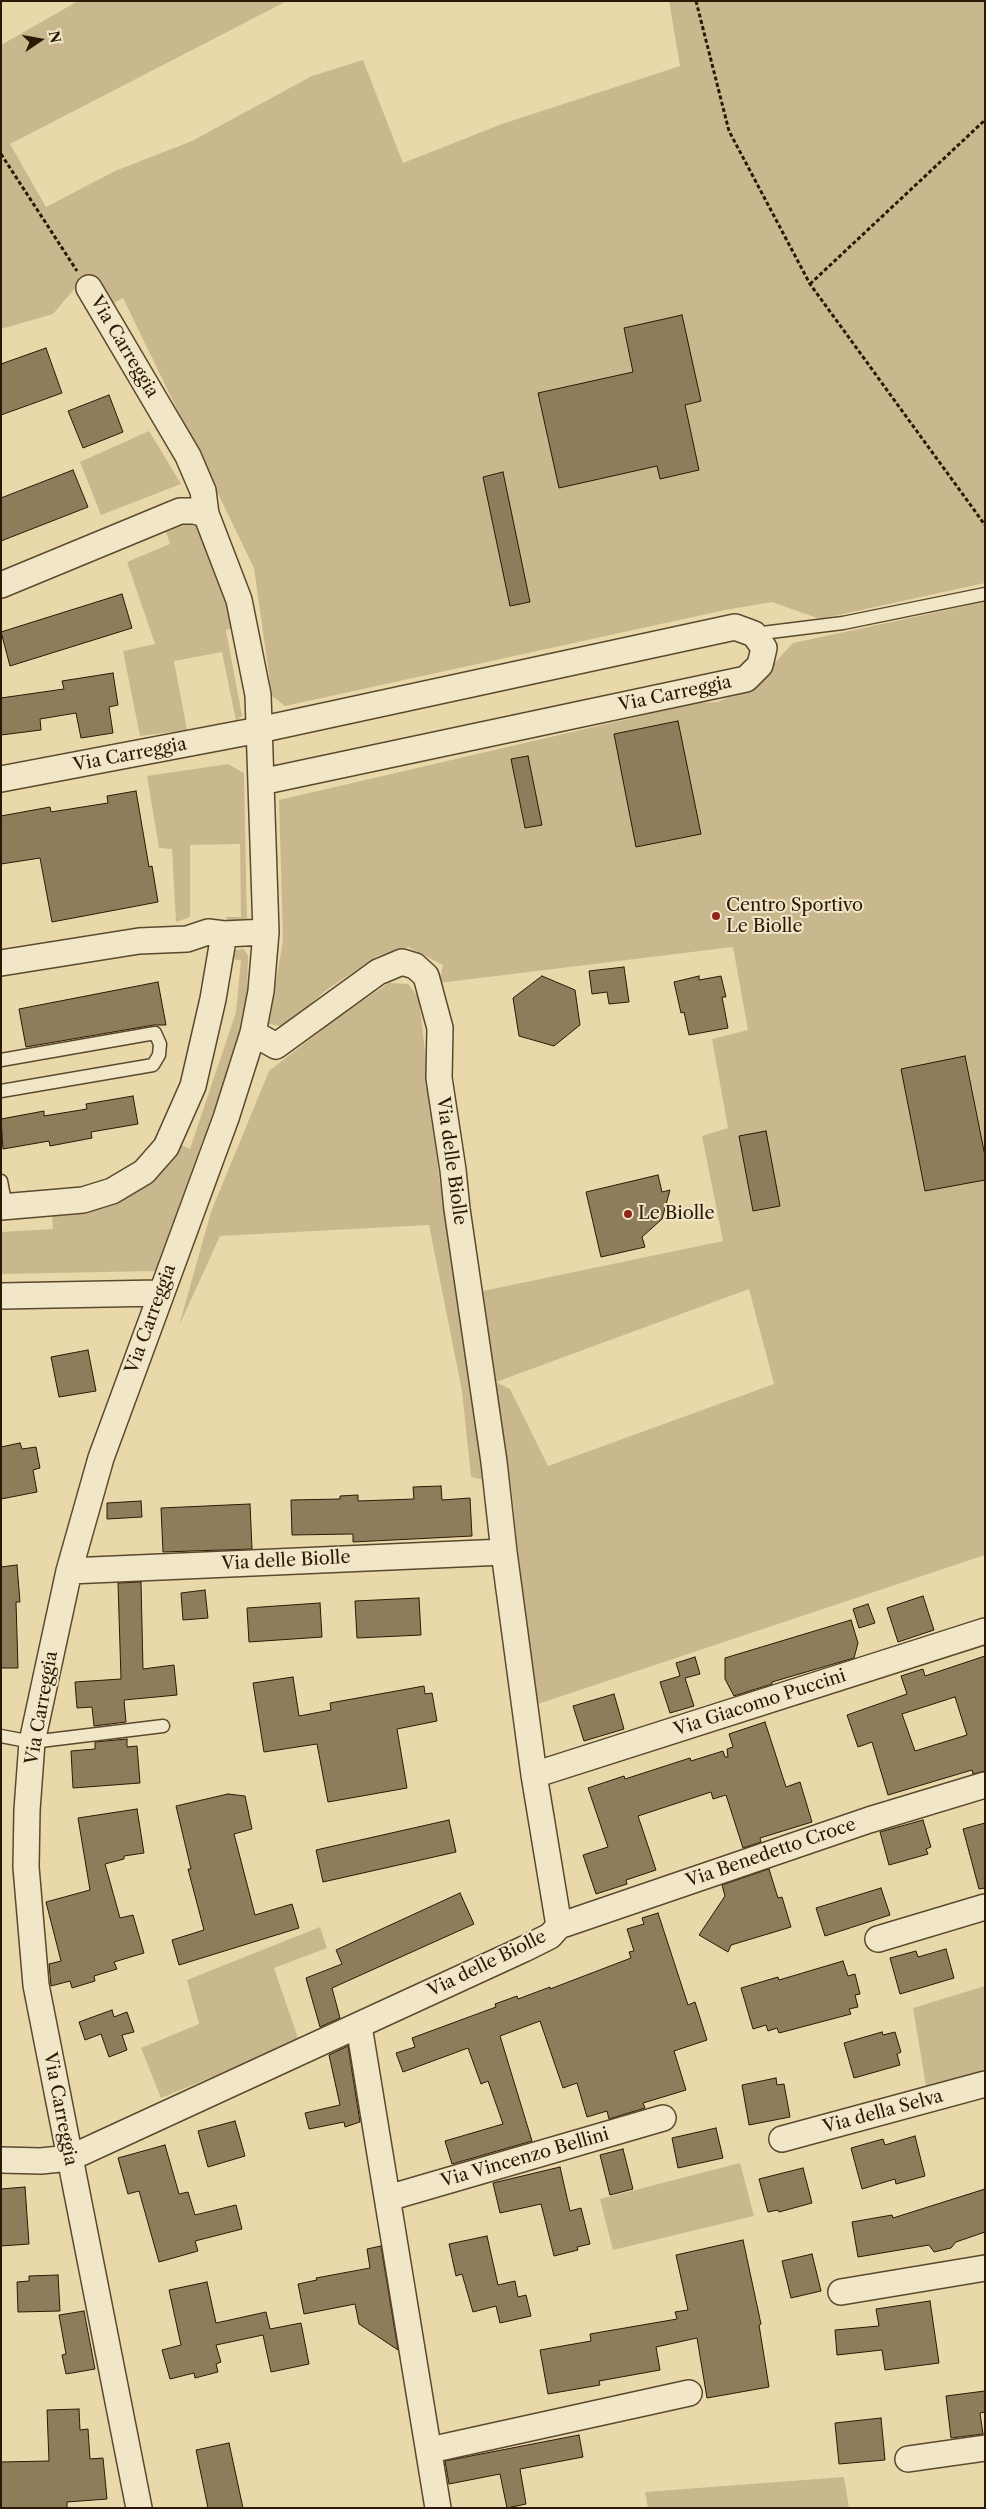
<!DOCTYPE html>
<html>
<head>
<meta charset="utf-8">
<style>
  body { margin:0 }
  #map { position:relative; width:986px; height:2509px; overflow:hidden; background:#e9d9aa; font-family:"Libre Caslon Text",serif }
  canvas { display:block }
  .frame { position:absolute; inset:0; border:2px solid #2c1905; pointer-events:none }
  .north { position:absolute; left:15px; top:15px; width:50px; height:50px; -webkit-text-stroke:4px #f1e6c8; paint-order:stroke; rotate:78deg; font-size:14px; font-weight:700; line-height:20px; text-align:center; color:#2c1905 }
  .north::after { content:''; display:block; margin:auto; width:18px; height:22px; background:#2c1905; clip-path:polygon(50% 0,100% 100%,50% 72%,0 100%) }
</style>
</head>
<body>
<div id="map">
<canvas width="986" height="2509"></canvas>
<div class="frame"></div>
<div class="north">N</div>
</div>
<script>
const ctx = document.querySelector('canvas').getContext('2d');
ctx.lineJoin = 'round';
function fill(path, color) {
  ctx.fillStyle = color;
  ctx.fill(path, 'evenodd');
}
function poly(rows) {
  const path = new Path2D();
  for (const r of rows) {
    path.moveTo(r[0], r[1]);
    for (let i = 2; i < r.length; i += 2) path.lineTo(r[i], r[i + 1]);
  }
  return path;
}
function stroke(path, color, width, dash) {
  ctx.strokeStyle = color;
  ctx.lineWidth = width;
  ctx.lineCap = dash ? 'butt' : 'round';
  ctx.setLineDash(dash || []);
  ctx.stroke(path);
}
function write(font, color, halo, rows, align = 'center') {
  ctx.font = font + ' "Libre Caslon Text",serif';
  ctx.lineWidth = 4;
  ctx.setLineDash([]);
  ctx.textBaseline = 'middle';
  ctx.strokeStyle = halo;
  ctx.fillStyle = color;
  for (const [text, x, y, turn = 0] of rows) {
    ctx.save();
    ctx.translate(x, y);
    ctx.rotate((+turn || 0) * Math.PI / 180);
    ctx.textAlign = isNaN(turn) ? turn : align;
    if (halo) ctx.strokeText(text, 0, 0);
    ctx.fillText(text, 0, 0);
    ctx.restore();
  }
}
fill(poly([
  [78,1,287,1,10,144,46,207,115,171,192,141,312,76,363,60,403,163,502,124,680,66,669,1,985,1,985,583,820,619,772,602,725,610,285,706,272,696,254,568,123,298,114,303,86,275,53,314,1,329,1,45],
  [149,431,181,484,101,515,80,462],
  [186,524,204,526,235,627,226,630,242,716,236,721,222,652,174,661,187,730,140,736,123,651,155,644,127,562,170,544,166,532],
  [985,602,985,1555,538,1704,530,1663,512,1494,495,1382,478,1292,723,1241,702,1136,728,1128,712,1039,748,1030,733,947,439,983,443,965,408,947,377,956,325,991,285,1027,269,1024,283,940,279,800,697,703,718,702,752,687,793,643],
  [749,1289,774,1384,548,1466,510,1389,496,1382],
  [228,764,244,773,247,923,227,925,226,917,241,917,240,844,190,845,190,917,176,922,172,849,159,848,147,776],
  [244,949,248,956,247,998,234,1055,155,1271,1,1274,1,1232,53,1229,52,1215,89,1210,120,1201,145,1185,177,1143,190,1149,236,1012,241,960,226,959,227,951],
  [389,983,408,984,419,998,439,1177,476,1393,484,1480,471,1477,462,1391,429,1225,220,1236,179,1326,211,1212,269,1071,337,1018],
  [320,1927,327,1948,274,1968,299,2041,161,2098,141,2048,199,2024,187,1980],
  [985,1986,985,2071,926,2086,913,2008],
  [740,2163,754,2216,613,2250,600,2199],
  [844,2477,849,2508,648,2508,645,2492]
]), '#c9b88e');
const building = poly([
  [682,315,701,401,685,405,699,470,660,479,657,466,559,488,538,393,633,372,624,328,682,315],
  [46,348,62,393,1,415,1,364,46,348],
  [109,395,123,432,83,448,68,411,109,395],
  [73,470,88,507,1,541,1,498,73,470],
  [503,472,530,602,510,606,483,477,503,472],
  [122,594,132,628,10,666,1,632,122,594],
  [113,673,118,705,109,707,113,733,81,738,76,713,40,719,41,730,1,735,1,698,64,689,62,681,113,673],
  [678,721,701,834,636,847,614,734,678,721],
  [528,756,542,825,525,828,511,759,528,756],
  [136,791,149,867,152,866,158,902,52,922,40,858,1,864,1,816,50,807,51,812,108,803,107,796,136,791],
  [624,967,629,1002,609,1004,607,992,592,994,589,971,624,967],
  [542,976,575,990,580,1025,554,1046,519,1036,513,998,542,976],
  [699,976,699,980,721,976,726,997,722,997,728,1028,689,1035,684,1012,681,1013,674,982,699,976],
  [158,982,166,1025,154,1025,26,1047,19,1009,158,982],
  [965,1056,985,1156,985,1180,925,1191,901,1069,965,1056],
  [133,1096,138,1124,91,1132,92,1138,50,1146,49,1141,3,1149,1,1119,44,1111,44,1116,87,1109,86,1104,133,1096],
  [766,1131,780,1206,753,1211,739,1136,766,1131],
  [658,1175,662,1192,670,1190,662,1219,642,1237,645,1247,601,1257,586,1192,658,1175],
  [88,1350,96,1391,59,1397,51,1357,88,1350],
  [20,1443,22,1449,36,1447,40,1468,33,1470,37,1492,1,1499,1,1447,20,1443],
  [441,1486,442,1500,470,1498,472,1536,353,1542,353,1534,292,1535,291,1500,340,1499,340,1496,358,1495,358,1501,414,1499,413,1487,441,1486],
  [141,1501,142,1517,107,1519,107,1503,141,1501],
  [250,1504,252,1549,163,1552,161,1508,250,1504],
  [17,1565,20,1602,16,1602,18,1668,1,1668,1,1567,17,1565],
  [141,1582,143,1669,174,1665,177,1695,124,1700,126,1722,94,1726,92,1707,77,1708,75,1682,121,1679,118,1583,141,1582],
  [205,1590,208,1618,183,1620,181,1593,205,1590],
  [923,1596,934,1630,898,1642,887,1608,923,1596],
  [419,1598,421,1635,357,1638,355,1601,419,1598],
  [320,1603,322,1637,249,1642,247,1608,320,1603],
  [868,1604,875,1623,859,1628,853,1609,868,1604],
  [851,1620,858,1643,854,1658,772,1682,772,1684,734,1696,725,1679,725,1658,851,1620],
  [985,1656,985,1771,973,1774,972,1770,888,1795,872,1742,858,1747,847,1715,907,1694,901,1676,923,1669,925,1676,985,1656],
  [955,1697,967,1735,915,1751,902,1714,955,1697],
  [695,1657,700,1674,685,1678,694,1706,670,1713,660,1682,680,1676,676,1663,695,1657],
  [293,1677,299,1716,331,1710,330,1703,424,1686,425,1694,432,1693,437,1721,397,1729,407,1788,328,1802,317,1744,264,1752,253,1683,293,1677],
  [614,1694,624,1729,584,1741,573,1706,614,1694],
  [765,1722,786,1787,800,1782,812,1822,760,1838,761,1842,743,1848,726,1795,713,1799,711,1792,638,1816,656,1870,626,1880,627,1884,596,1894,583,1855,608,1847,588,1788,624,1776,625,1779,690,1758,691,1761,723,1751,725,1757,728,1757,727,1749,733,1747,729,1734,765,1722],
  [127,1739,127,1747,137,1746,140,1783,73,1788,71,1751,95,1749,95,1742,127,1739],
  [228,1794,245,1796,252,1829,234,1834,255,1915,292,1904,299,1928,179,1965,172,1940,204,1930,188,1869,191,1869,176,1806,228,1794],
  [137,1809,144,1853,124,1856,124,1859,105,1864,120,1918,133,1915,144,1953,114,1962,117,1969,94,1976,95,1981,72,1988,70,1981,51,1986,49,1964,61,1961,46,1902,90,1890,78,1818,137,1809],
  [449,1820,456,1852,323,1882,316,1850,449,1820],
  [923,1820,931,1847,926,1849,928,1854,889,1865,880,1832,923,1820],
  [985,1823,985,1888,979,1889,963,1829,985,1823],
  [769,1869,778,1898,782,1897,791,1927,731,1945,728,1952,699,1935,725,1896,722,1885,769,1869],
  [881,1888,890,1915,825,1936,816,1908,881,1888],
  [460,1893,474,1924,332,1988,340,2018,320,2027,306,1978,342,1964,336,1950,460,1893],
  [658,1913,688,2005,695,2002,707,2040,674,2051,686,2090,643,2103,645,2108,609,2119,607,2111,587,2117,577,2083,563,2088,540,2021,500,2036,532,2141,452,2164,445,2141,503,2124,488,2081,481,2084,468,2048,403,2072,396,2053,415,2047,412,2038,496,2007,495,2004,517,1996,518,1999,550,1987,550,1989,631,1958,629,1952,634,1951,627,1929,644,1924,642,1918,658,1913],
  [946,1949,954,1978,900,1994,890,1958,916,1951,918,1957,946,1949],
  [843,1961,848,1976,855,1974,860,1994,855,1995,858,2007,849,2009,851,2014,779,2033,777,2028,768,2031,766,2025,753,2029,741,1988,778,1977,779,1980,843,1961],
  [112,2010,114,2017,127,2012,134,2032,122,2035,127,2050,109,2057,101,2034,85,2040,79,2022,112,2010],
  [882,2032,883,2035,895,2032,901,2052,897,2054,900,2065,854,2078,844,2043,882,2032],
  [348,2046,360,2122,345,2127,344,2122,309,2129,305,2113,340,2105,329,2055,348,2046],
  [776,2078,777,2085,784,2084,790,2117,749,2125,742,2085,776,2078],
  [235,2121,245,2156,208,2167,198,2131,235,2121],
  [716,2128,723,2158,678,2168,672,2138,716,2128],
  [915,2136,925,2176,896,2184,895,2179,862,2189,851,2148,883,2139,885,2145,915,2136],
  [165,2145,179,2194,188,2192,195,2215,236,2205,242,2229,195,2241,198,2251,159,2262,139,2191,128,2194,118,2158,165,2145],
  [623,2149,633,2189,610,2195,600,2155,623,2149],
  [560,2167,570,2211,581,2208,590,2244,577,2247,578,2250,554,2256,541,2204,500,2213,493,2183,560,2167],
  [803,2168,812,2203,779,2212,778,2210,768,2212,759,2179,803,2168],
  [25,2187,29,2244,1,2246,1,2189,25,2187],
  [985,2189,985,2232,956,2242,951,2248,934,2252,929,2245,858,2257,852,2222,892,2215,893,2218,985,2189],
  [487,2236,498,2285,515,2281,518,2297,526,2295,531,2316,500,2323,496,2306,473,2312,462,2274,456,2276,449,2244,487,2236],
  [743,2240,761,2324,759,2325,769,2387,707,2398,697,2338,656,2347,660,2370,599,2381,600,2385,548,2394,540,2350,591,2341,590,2334,677,2319,675,2312,688,2310,676,2255,743,2240],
  [381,2246,398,2350,359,2324,355,2304,304,2314,298,2284,317,2280,316,2278,370,2268,367,2249,381,2246],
  [812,2254,821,2291,791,2298,782,2261,812,2254],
  [58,2275,60,2311,18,2312,17,2282,29,2281,29,2276,58,2275],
  [207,2282,216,2323,266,2312,270,2329,301,2323,309,2364,271,2372,263,2335,216,2345,221,2362,216,2364,218,2372,195,2378,194,2373,170,2379,162,2350,181,2345,169,2290,207,2282],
  [930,2301,939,2363,885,2370,882,2350,837,2355,835,2330,879,2326,876,2309,930,2301],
  [84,2311,95,2369,66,2374,62,2355,66,2354,59,2315,84,2311],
  [985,2391,985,2412,980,2413,983,2434,951,2438,946,2396,985,2391],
  [79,2409,80,2430,88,2429,90,2459,103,2458,107,2499,67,2502,67,2508,1,2508,1,2462,49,2461,47,2410,79,2409],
  [881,2418,885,2460,839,2464,835,2423,881,2418],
  [579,2435,583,2457,520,2469,526,2504,507,2508,500,2474,449,2484,445,2461,579,2435],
  [229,2443,243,2508,208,2508,196,2450,229,2443]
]);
fill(building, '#8e7d5b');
stroke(building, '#2c1905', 1);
const lane = poly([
  [754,634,843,623,985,594],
  [1,1060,155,1033,160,1044,159,1055,153,1065,1,1091],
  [1,1181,6,1207],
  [1,1736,32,1742,163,1726]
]);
const street = poly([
  [89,288,188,456,203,491,206,514],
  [1,585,180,511,194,511,206,514,239,600,258,695,266,932,261,991,253,1033,226,1118,101,1458,69,1571,32,1742,27,1810,26,1867,36,1985,139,2508],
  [1,779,259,730,735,627,754,634,764,648,760,665,746,679,261,782],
  [1,963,139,941,187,939,208,932,224,934,266,932],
  [1,1207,83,1200,112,1191,144,1172,166,1147,193,1086,213,999,224,934],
  [1,1296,160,1293],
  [69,1571,504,1552],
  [534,1775,985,1631],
  [559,1926,869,1820,985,1785],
  [878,1939,985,1907],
  [359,2026,438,2508],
  [782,2139,985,2084],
  [1,2160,41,2161,70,2158,524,1949,550,1936,559,1926,534,1775,504,1552,494,1462,457,1209,453,1170,439,1078,440,1028,426,976,415,966,402,962,378,972,276,1046,253,1033],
  [388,2198,663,2118],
  [841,2292,985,2268],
  [430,2450,689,2393],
  [908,2459,985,2448]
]);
stroke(lane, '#5b492e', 15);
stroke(street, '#5b492e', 28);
stroke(poly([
  [696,1,729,131,810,284,985,525],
  [1,154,77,271],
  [810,284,985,120]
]), '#2c1905', 3, [4, 2.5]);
stroke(lane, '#f1e6c8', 12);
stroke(street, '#f1e6c8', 25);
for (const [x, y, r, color] of [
  [716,916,5,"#8f2418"],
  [628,1214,5,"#8f2418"]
]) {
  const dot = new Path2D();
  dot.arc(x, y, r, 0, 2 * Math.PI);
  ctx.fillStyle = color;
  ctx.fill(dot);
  stroke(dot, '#f1e6c8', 2);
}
write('18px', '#2c1905', '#f1e6c8', [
  ["Via Carreggia",124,347,59],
  ["Via Carreggia",675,694,-12],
  ["Via Carreggia",130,755,-11],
  ["Via delle Biolle",451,1161,82],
  ["Via Carreggia",151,1319,-70],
  ["Via delle Biolle",286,1561,-3],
  ["Via Giacomo Puccini",760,1703,-18],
  ["Via Carreggia",42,1708,-80],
  ["Via Benedetto Croce",771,1853,-19],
  ["Via delle Biolle",487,1964,-26],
  ["Via Carreggia",60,2109,79],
  ["Via della Selva",883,2112,-15],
  ["Via Vincenzo Bellini",525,2158,-16]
]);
write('18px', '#2c1905', '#f1e6c8', [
  ["Centro Sportivo",726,906],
  ["Le Biolle",726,927],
  ["Le Biolle",638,1214]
], 'left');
</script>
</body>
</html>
